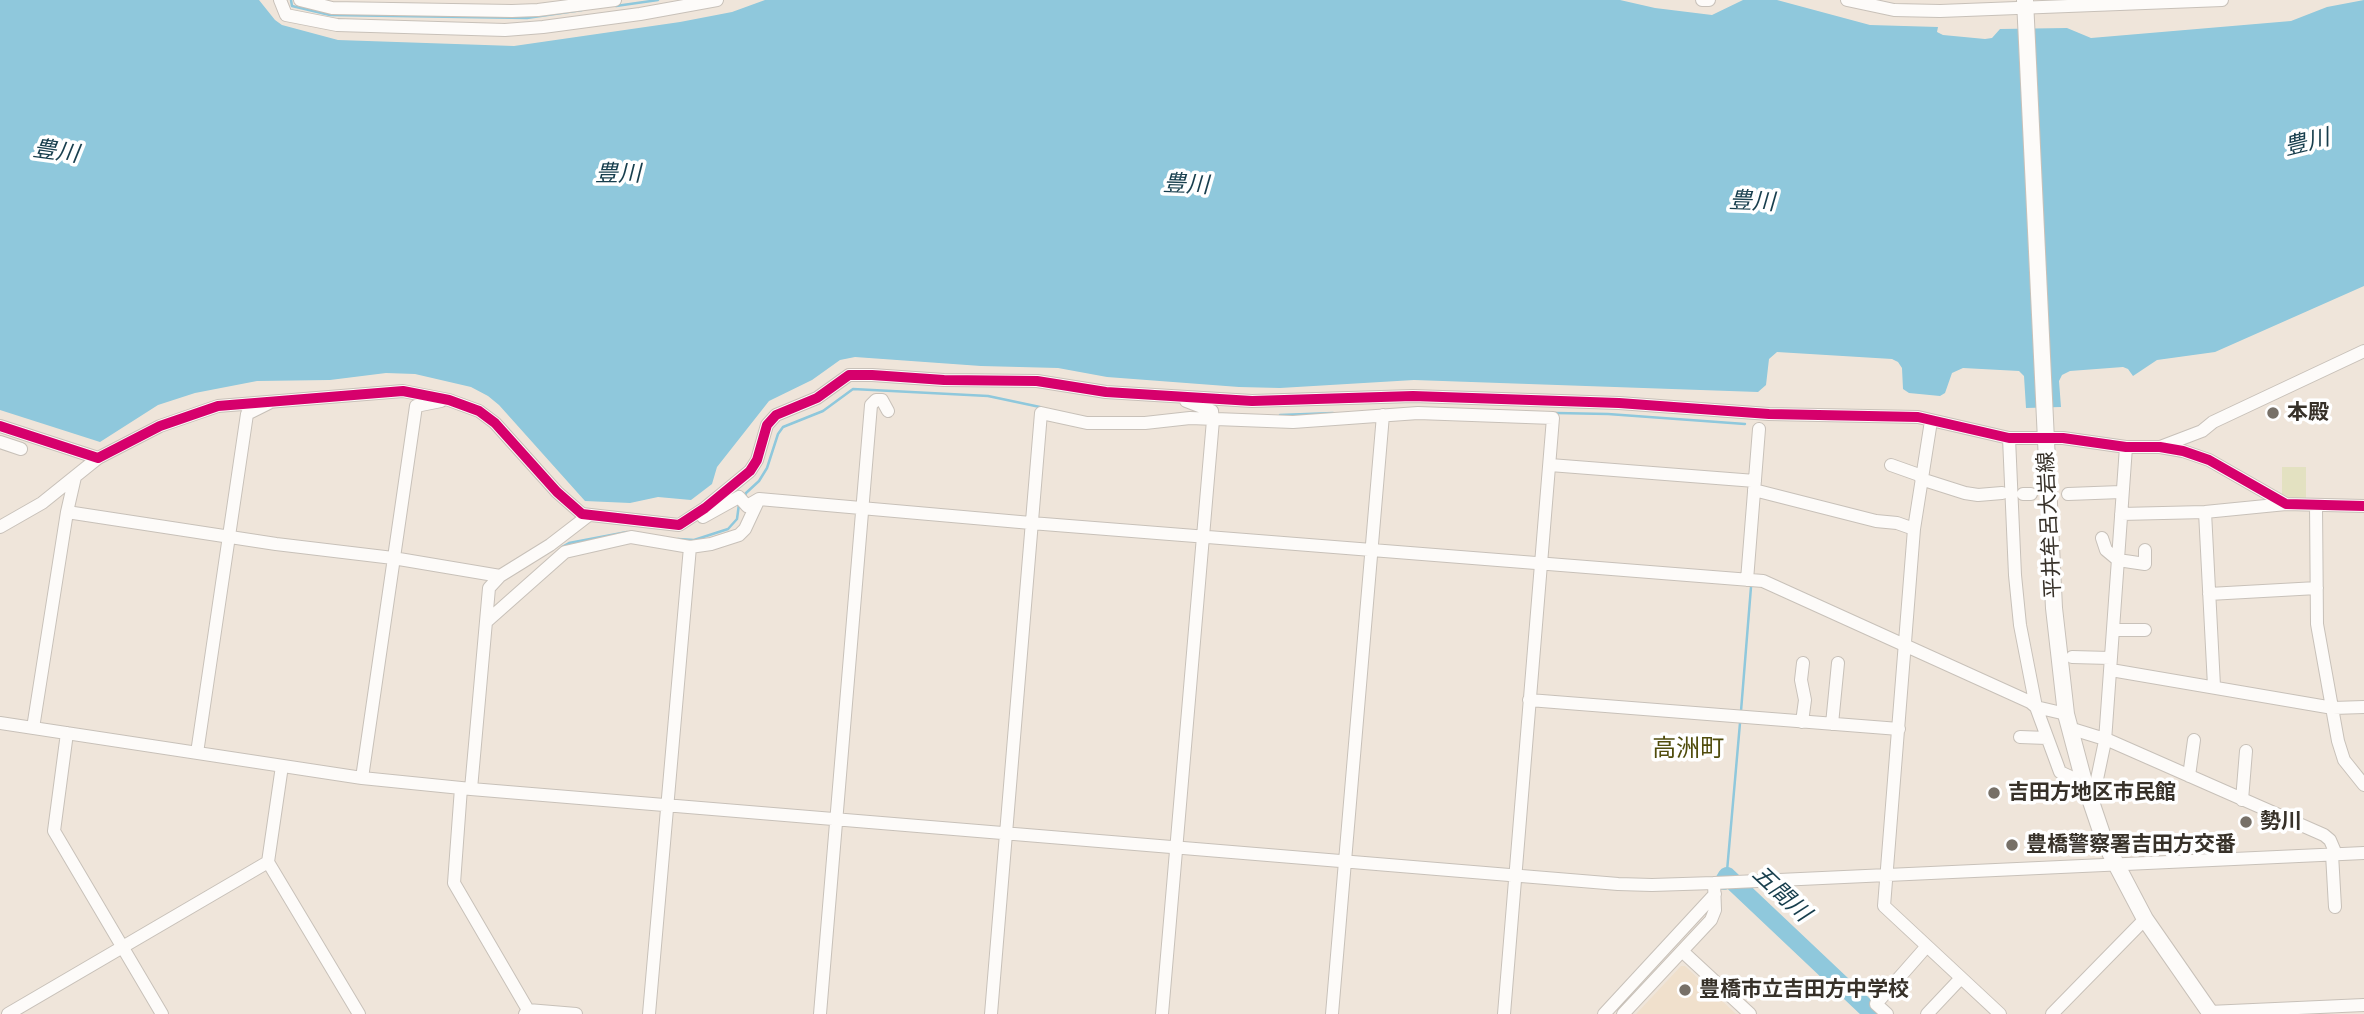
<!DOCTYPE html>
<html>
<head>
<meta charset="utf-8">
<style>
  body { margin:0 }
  canvas { display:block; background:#efe5da }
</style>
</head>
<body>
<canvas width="2364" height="1014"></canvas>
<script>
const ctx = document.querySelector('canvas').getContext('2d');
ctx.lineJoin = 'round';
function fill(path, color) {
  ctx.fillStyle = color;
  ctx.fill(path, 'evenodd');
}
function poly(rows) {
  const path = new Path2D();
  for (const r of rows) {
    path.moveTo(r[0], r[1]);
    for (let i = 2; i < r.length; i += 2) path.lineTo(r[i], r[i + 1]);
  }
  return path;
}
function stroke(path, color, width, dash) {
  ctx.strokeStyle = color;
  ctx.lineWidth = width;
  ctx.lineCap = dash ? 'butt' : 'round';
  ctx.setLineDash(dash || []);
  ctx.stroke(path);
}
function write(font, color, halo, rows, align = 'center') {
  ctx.font = font + ' "IBM Plex Sans","Noto Sans JP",sans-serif';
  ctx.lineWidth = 7;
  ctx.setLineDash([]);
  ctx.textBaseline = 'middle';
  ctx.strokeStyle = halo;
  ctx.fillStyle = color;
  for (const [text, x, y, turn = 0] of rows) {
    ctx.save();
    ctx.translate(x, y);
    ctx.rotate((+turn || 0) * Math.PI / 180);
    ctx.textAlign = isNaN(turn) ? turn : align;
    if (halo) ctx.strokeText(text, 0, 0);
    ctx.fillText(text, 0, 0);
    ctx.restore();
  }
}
fill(poly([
  [1681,966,1685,966,1736,1014,1636,1014]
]), '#f0e0cc');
fill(poly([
  [2282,467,2306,467,2306,500,2282,496]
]), '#e3e1c1');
fill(poly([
  [0,0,259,0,275,20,282,25,338,40,514,46,680,22,732,12,765,0,1620,0,1655,8,1712,15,1743,0,1777,0,1870,25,1938,27,1937,32,1943,35,1985,39,1992,38,2000,29,2067,28,2091,38,2291,21,2327,7,2364,0,2364,286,2215,352,2157,360,2133,376,2128,369,2123,367,2070,371,2062,375,2059,381,2061,407,2026,408,2024,376,2019,371,1963,368,1952,373,1945,393,1940,396,1909,393,1903,389,1902,368,1898,362,1892,359,1777,352,1769,359,1766,385,1758,392,1414,380,1280,388,1239,387,1107,377,1058,368,981,366,855,357,840,360,812,380,769,401,717,467,712,484,691,500,658,497,630,503,585,501,499,405,488,396,471,387,415,374,386,373,330,380,257,381,195,393,158,405,100,442,0,410]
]), '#8fc8dc');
stroke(poly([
  [291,0,292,6,330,15,527,18,582,10],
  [616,6,658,0],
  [1556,413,1608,414,1745,424],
  [1280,415,1333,413],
  [745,496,746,493,759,481,767,468,778,434,783,427,823,411,853,389,988,396,1040,407],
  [678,539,694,540,728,529,737,519,739,504],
  [562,547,569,543,627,532],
  [1741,711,1751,587],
  [1727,871,1740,723]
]), '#8fc8dc', 2.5);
stroke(poly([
  [1724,881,1727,876,1873,1014]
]), '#8fc8dc', 18);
const minor = poly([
  [280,0,286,15,337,25,505,30,543,27,640,14,717,0],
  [300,0,332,8,512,11,538,10,615,0],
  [1702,0,1709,0],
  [1847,0,1894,10,1940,11,2222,0],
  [1931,421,1914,529,1884,906,2000,1014],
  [0,426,98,458,160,426,218,406,403,391,449,400,479,411,495,423,557,492,582,514,679,525,705,508,750,471,757,460,767,425,776,415,817,398,849,375,872,375,944,380,1037,381,1106,392,1252,401,1413,396,1619,403,1769,414,1918,417,2009,438,2063,438,2126,447,2160,447,2183,451,2209,460,2286,504,2364,506],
  [2009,438,2015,575,2020,625,2036,707,2060,772,2073,778,2083,778],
  [0,442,21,449],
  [2160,447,2202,431,2213,422,2364,351],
  [1550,465,1755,481],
  [1891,465,1922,476],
  [1921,479,1965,493,1978,495,2002,493],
  [1754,490,1876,521,1897,523,1914,529],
  [2023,494,2031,494],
  [2068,494,2121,492],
  [2316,505,2317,624,2338,741,2344,760,2364,785],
  [67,512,276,544,393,558,500,576],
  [2205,512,2214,686],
  [2121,514,2205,512,2286,504],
  [703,517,739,497,747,506,759,499,1031,523,1763,581,2030,702,2036,707,2066,714],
  [0,527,42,503,98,458],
  [2102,538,2106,550,2118,560,2145,564,2145,550],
  [1747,580,1759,429],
  [2209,594,2317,588],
  [486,622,565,552,631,537,690,547,711,544,739,535,745,529,759,499],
  [2113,630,2145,630],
  [2072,657,2110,658],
  [2111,670,2333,708,2364,707],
  [1529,700,1899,729],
  [1802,722,1805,700,1801,680,1803,663],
  [0,723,362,778,471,789,1618,884,1652,885,1714,883,2364,853],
  [1832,724,1838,663],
  [33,728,67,512,75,477],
  [2069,728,2108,740,2324,835,2330,840,2336,854],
  [67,733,54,831,162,1014],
  [2020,737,2047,738],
  [197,753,247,414,269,403],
  [282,766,268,862,359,1014],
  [2189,776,2194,740],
  [362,778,416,406,441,401],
  [461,788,454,883,528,1010],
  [471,789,489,588,500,576,550,545,589,515],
  [2087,793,2096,784,2105,741,2126,447],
  [2242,800,2246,751],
  [2332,854,2335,907],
  [1682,951,1750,1014],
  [2209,1012,2364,1005],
  [8,1014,268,862],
  [525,1014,528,1010,576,1014],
  [649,1014,690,547],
  [820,1014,871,405,876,400,882,400,888,411],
  [991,1014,1041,413,1087,423,1145,423,1190,418,1293,422,1418,413,1553,418,1504,1014],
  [1162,1014,1213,420,1212,411,1186,401],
  [1332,1014,1383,415],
  [1604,1014,1715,894],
  [1623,1014,1711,920,1715,910,1714,883],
  [1887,1014,1876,1004,1927,946],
  [1927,1014,1961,978],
  [2052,1014,2145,919]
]);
const major = poly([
  [2025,0,2054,608,2066,714,2083,778,2105,843,2145,919,2211,1014]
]);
stroke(minor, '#c8c1b9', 14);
stroke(major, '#c8c1b9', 18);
stroke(minor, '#fdfbf9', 12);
stroke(major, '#fdfbf9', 16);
stroke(poly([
  [0,426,98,458,160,426,218,406,403,391,449,400,479,411,495,423,557,492,582,514,679,525,705,508,750,471,757,460,767,425,776,415,817,398,849,375,872,375,944,380,1037,381,1106,392,1252,401,1413,396,1619,403,1769,414,1918,417,2009,438,2063,438,2126,447,2160,447,2183,451,2209,460,2286,504,2364,506]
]), '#d6006c', 10);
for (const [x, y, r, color] of [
  [2273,413,7,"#777067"],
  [1994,793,7,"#777067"],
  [2246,822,7,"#777067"],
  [2012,845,7,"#777067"],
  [1685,990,7,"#777067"]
]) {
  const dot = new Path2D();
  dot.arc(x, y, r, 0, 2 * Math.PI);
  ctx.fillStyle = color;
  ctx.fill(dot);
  stroke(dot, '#fff', 2.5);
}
write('bold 21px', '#373129', '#fff', [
  ["本殿",2287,413],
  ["吉田方地区市民館",2008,793],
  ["勢川",2260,822],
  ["豊橋警察署吉田方交番",2026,845],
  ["豊橋市立吉田方中学校",1699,990]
], 'left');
write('21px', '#373129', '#fff', [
  ["平井牟呂大岩線",2050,525,-93]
]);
write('italic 23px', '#173e4d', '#fff', [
  ["豊川",2307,143,-14],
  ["豊川",56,152,8],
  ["豊川",618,174],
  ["豊川",1186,185,2],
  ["豊川",1752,202,2],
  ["五間川",1781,894,43]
]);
write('24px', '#504c0c', '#fff', [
  ["高洲町",1688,749]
]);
</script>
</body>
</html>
